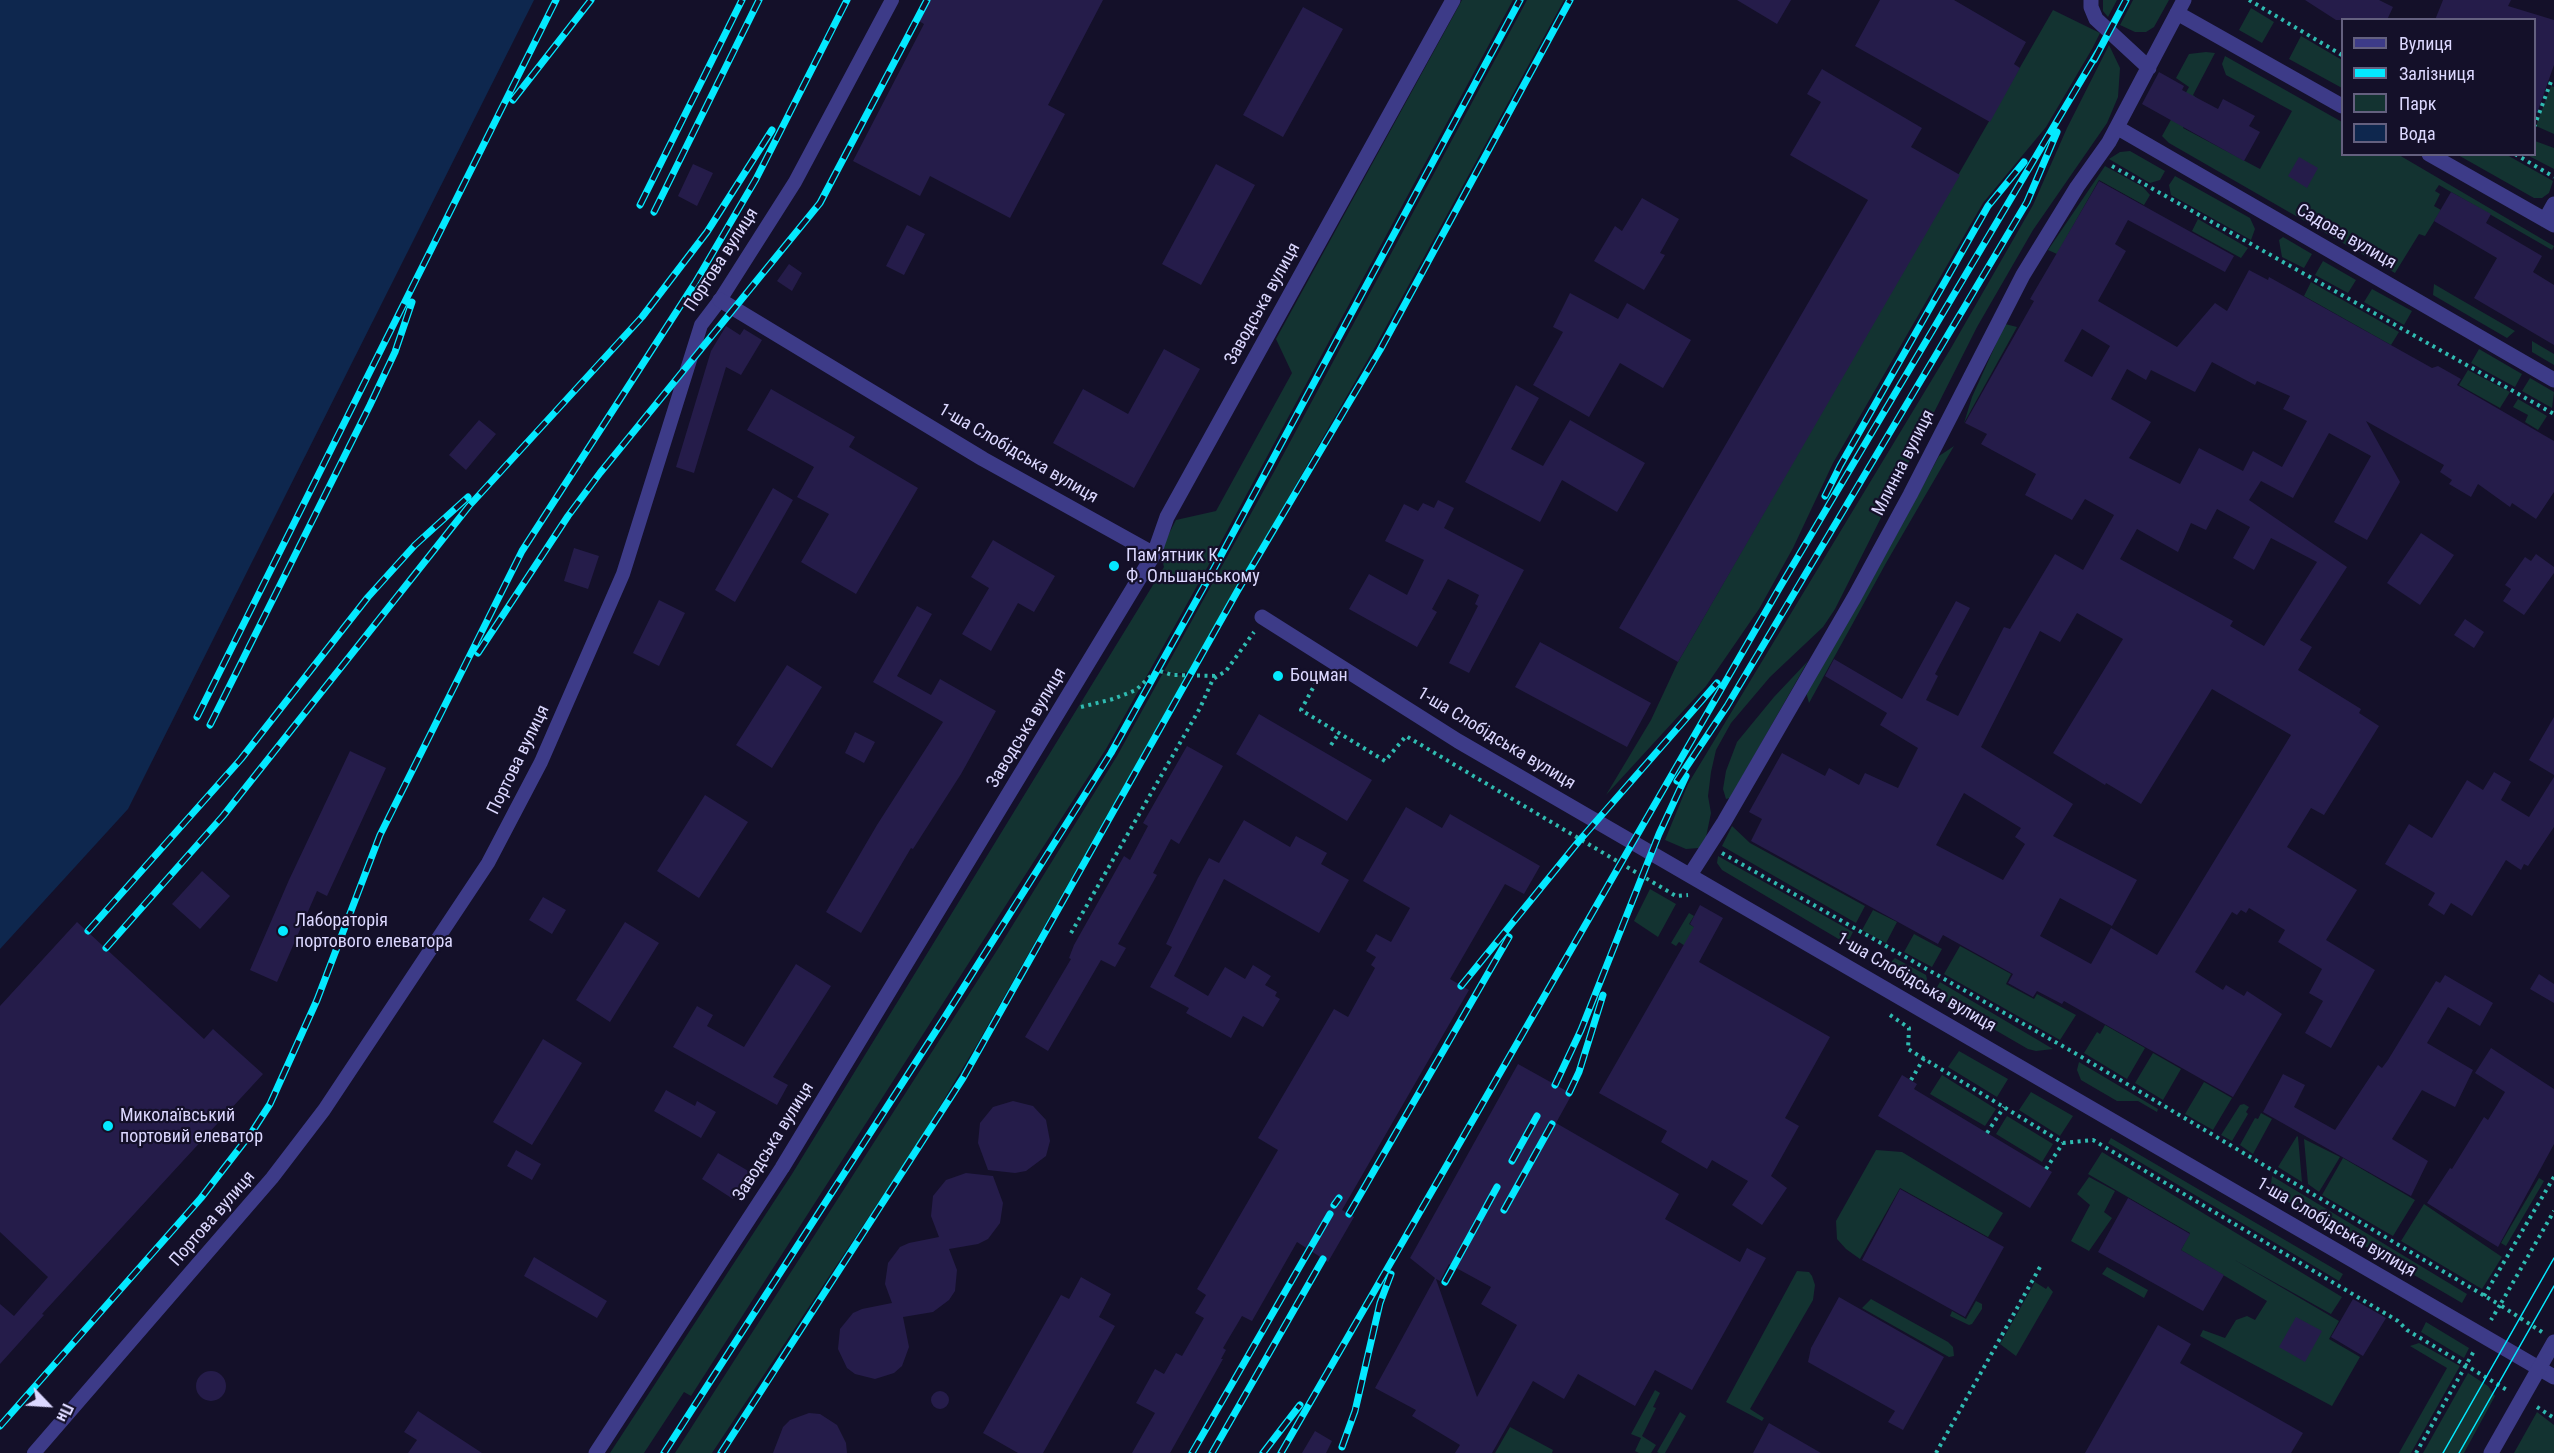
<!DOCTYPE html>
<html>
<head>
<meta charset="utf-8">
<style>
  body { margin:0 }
  #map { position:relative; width:2554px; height:1453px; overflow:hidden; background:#141029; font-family:"Roboto Condensed",sans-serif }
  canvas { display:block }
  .legend { position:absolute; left:2341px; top:18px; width:195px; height:138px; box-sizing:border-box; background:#141029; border:2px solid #64607f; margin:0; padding:8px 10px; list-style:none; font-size:18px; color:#dcd8ff }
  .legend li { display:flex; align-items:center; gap:12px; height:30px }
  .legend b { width:30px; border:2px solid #64607f }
  .north { position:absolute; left:18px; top:1375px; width:60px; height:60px; -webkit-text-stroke:4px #141029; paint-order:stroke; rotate:115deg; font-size:16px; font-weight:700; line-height:24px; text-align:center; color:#dcd8ff }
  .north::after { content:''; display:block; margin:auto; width:21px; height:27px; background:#dcd8ff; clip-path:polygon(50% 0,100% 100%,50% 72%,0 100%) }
</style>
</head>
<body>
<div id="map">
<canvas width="2554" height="1453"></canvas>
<ul class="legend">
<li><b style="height:8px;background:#3d3b88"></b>Вулиця</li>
<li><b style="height:8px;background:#04e9ff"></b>Залізниця</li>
<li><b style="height:16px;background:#133331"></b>Парк</li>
<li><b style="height:16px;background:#0e274e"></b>Вода</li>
</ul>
<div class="north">Пн</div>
</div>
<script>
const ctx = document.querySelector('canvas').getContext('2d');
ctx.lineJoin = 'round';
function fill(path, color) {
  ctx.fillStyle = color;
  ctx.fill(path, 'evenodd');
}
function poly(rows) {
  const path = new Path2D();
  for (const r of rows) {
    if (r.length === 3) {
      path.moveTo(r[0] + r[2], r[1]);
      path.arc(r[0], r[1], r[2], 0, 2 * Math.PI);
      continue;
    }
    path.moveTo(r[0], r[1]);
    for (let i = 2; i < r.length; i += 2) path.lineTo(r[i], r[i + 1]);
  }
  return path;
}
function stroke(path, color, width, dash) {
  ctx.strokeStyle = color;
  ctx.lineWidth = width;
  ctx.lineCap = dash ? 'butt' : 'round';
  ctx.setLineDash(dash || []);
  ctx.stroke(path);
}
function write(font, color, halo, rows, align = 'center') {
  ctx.font = font + ' "Roboto Condensed",sans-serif';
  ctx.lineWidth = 4.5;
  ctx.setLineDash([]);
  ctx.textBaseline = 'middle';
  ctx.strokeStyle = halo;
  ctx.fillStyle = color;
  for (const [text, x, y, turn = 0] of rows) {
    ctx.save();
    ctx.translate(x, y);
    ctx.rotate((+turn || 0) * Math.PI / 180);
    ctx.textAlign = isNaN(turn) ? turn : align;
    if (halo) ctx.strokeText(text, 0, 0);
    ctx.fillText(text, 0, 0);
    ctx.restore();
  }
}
fill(poly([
  [1462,0,1513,0,1207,568,1106,749,691,1396,684,1392,644,1453,610,1453,792,1174,1164,567,1160,551,1176,520,1216,511,1292,373,1276,339],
  [1527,0,1564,0,1375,347,1188,672,1174,674,1164,671,1275,470],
  [2103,0,2117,0,2108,17,2103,11],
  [2133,0,2169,0,2154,27,2146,32,2135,32,2120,25],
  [2251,8,2274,22,2262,43,2239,30],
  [2053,10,2100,33,2092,49,2046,127,1983,203,1833,463,1793,548,1759,609,1706,686,1606,795,1651,720,1678,662],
  [2301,36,2342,60,2342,88,2289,59],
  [2109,45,2120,68,2118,97,2107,123,2033,230,1977,327,1835,609,1823,627,1770,677,1731,723,1716,750,1711,772,1708,796,1711,813,1706,837,1699,848,1686,849,1665,840,1688,784,1951,348,2033,205,2067,128],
  [2206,52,2215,53,2193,95,2198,99,2183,128,2260,169,2292,111,2226,75,2222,64,2225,56,2342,122,2342,154,2399,155,2554,246,2552,250,2439,185,2435,191,2440,194,2434,206,2441,210,2425,236,2419,234,2395,273,2169,143,2162,136,2189,87,2176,78,2189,54],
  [2551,86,2554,87,2554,134,2536,126],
  [2535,141,2554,148,2554,169,2527,155,2534,154],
  [2130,151,2165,171,2160,180,2150,183,2109,159,2120,152],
  [2458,155,2507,155,2553,181,2549,193,2542,198,2534,198],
  [2105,166,2143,187,2150,195,2144,205,2099,180,2057,254,2048,250],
  [2175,176,2250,218,2255,229,2251,240,2171,195,2169,185],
  [2198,219,2248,248,2241,258,2192,231],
  [2283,237,2312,254,2304,268,2282,257,2279,240],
  [2323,261,2356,280,2348,293,2315,275],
  [2311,282,2399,332,2391,345,2304,296],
  [2434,284,2451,294,2515,331,2507,338,2433,295],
  [2372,289,2412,311,2404,325,2364,302],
  [2005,324,2017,327,1964,423,1972,397],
  [2532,341,2554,354,2554,365,2532,352],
  [2479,349,2522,374,2515,387,2471,363],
  [2468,370,2510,392,2500,408,2459,385],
  [2530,378,2554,392,2552,408,2522,391],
  [2518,399,2547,416,2538,430,2525,422,2528,415,2513,407],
  [1954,446,1886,563,1809,703,1806,692,1862,598,1939,456],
  [1808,661,1730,798,1726,799,1723,789,1726,771,1737,742,1774,697],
  [1163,673,1186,676,979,1041,919,1141,712,1453,675,1453,1001,944,1117,756],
  [1732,826,1750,843,1865,906,1856,923,1722,846],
  [1718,856,1853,932,1847,944,1722,870,1717,863],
  [1650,889,1676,904,1658,937,1634,921],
  [1873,910,1897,922,1886,943,1862,930],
  [1689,913,1694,916,1689,924,1711,937,1699,955,1679,942,1676,946,1671,943],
  [1914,934,1942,949,1932,967,1904,952],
  [1960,946,2011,974,2006,984,2034,999,2037,994,2076,1015,2060,1040,1944,974],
  [1895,958,1926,975,1927,979,1923,988,1886,967],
  [1940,982,2053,1049,2036,1051,2028,1049,1933,994],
  [2105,1025,2145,1048,2127,1079,2084,1053,2097,1032,2100,1034],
  [1959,1051,2008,1079,1997,1097,1948,1067],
  [2153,1053,2181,1069,2163,1100,2135,1083],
  [2079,1062,2158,1109,2157,1112,2138,1101,2117,1101,2081,1080,2077,1070],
  [1942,1075,1996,1109,1985,1126,1930,1094],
  [2204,1082,2232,1098,2213,1130,2185,1114],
  [2031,1092,2073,1116,2060,1136,2019,1110],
  [2244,1104,2249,1107,2246,1112,2248,1114,2232,1141,2221,1135,2240,1105],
  [2261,1113,2272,1119,2253,1154,2240,1145,2255,1118,2258,1119],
  [2007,1116,2053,1144,2042,1162,1996,1134],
  [2297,1136,2298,1137,2302,1182,2278,1167],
  [2111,1138,2343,1274,2339,1281,2108,1143],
  [2304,1139,2340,1157,2319,1192,2308,1184],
  [1876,1150,1902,1152,2003,1213,1988,1237,1900,1188,1860,1259,1846,1249,1837,1239,1836,1221],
  [2102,1152,2342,1297,2331,1314,2233,1259,2339,1321,2329,1339,2360,1357,2332,1406,2200,1336,2203,1330,2225,1338,2236,1320,2247,1316,2255,1320,2267,1301,2181,1250,2190,1233,2088,1174],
  [2343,1158,2415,1200,2393,1236,2322,1195],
  [2272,1176,2467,1294,2462,1303,2275,1194,2271,1184],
  [2089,1177,2115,1191,2104,1212,2112,1218,2089,1251,2071,1241,2090,1205,2077,1194],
  [2539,1178,2544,1181,2506,1246,2501,1243],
  [2424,1204,2502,1257,2482,1289,2401,1241],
  [2107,1267,2148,1290,2144,1298,2102,1274],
  [1797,1271,1809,1272,1812,1276,1815,1285,1813,1300,1750,1409,1764,1418,1762,1421,1726,1402],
  [2035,1282,2046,1289,2048,1286,2053,1292,2016,1356,2000,1344],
  [1871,1299,1948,1342,1953,1347,1954,1356,1949,1357,1862,1308],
  [1976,1301,1982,1304,1982,1309,1972,1324,1969,1325,1950,1316,1952,1311,1966,1319],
  [2426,1322,2469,1348,2464,1358,2421,1332],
  [2419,1343,2460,1366,2411,1453,2399,1453,2447,1368,2410,1346],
  [2468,1373,2488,1386,2495,1396,2464,1453,2423,1453],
  [1655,1390,1660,1393,1653,1407,1656,1408,1642,1436,1656,1445,1651,1453,1639,1453,1635,1451,1641,1438,1631,1434],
  [1680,1412,1686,1416,1665,1453,1659,1453,1657,1452],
  [2537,1412,2554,1425,2554,1453,2514,1453],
  [1510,1427,1553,1450,1552,1453,1495,1453]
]), '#133331');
fill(poly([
  [0,0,534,0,128,809,0,949]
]), '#0e274e');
fill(poly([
  [930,0,1103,0,1048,105,1065,114,1010,218,930,176,920,196,853,161,924,24,919,21],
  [1737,0,1791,0,1777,24],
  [1880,0,1954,0,2026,42,2014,64,2020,68,1990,122,1855,46],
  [2305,0,2379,0,2393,7,2387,20,2336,20],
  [2443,0,2511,0,2508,6,2554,20,2554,65,2537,113,2535,112,2535,20,2435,20],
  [1303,7,1343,29,1283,137,1243,115],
  [1822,69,1922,128,1911,147,1960,175,1678,662,1619,628,1868,200,1790,155,1821,102,1807,94],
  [2159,72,2184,86,2182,90,2218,109,2223,99,2255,116,2249,126,2260,132,2244,161,2142,104],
  [2299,157,2318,168,2307,188,2288,176],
  [693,164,713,173,697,206,678,196],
  [1216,164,1255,185,1201,285,1162,264],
  [2099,181,2234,256,2225,272,2128,220,2115,244,2126,251,2098,301,2177,347,2215,303,2227,311,2249,270,2268,280,2269,277,2432,368,2438,366,2461,379,2457,385,2554,441,2554,492,2536,519,2512,503,2510,507,2478,484,2471,497,2449,484,2452,480,2440,472,2444,465,2366,421,2400,482,2367,540,2334,522,2371,456,2329,433,2293,498,2261,481,2249,500,2347,567,2300,640,2312,647,2298,670,2361,709,2359,713,2379,726,2324,815,2311,808,2287,847,2357,890,2326,940,2375,970,2331,1048,2305,1033,2323,1001,2309,993,2322,969,2278,942,2285,930,2249,908,2246,913,2241,910,2237,915,2232,912,2195,972,2223,990,2226,985,2244,996,2247,991,2282,1014,2233,1097,2064,1001,2062,1004,2037,991,2033,997,2008,983,2013,974,1943,935,1938,944,1751,841,1762,819,1749,812,1782,753,1825,776,1829,768,1859,785,1865,773,1898,788,1918,748,1880,725,1887,713,1825,676,1834,659,1902,699,1956,601,1970,608,1935,674,1938,676,1926,700,1958,716,2004,627,2010,629,2055,554,2083,570,2114,515,2085,499,2072,520,2025,495,2036,474,1981,444,1987,434,1965,423,2034,301,2030,299],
  [2082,329,2110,346,2092,377,2064,361],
  [2212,362,2255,385,2257,381,2290,396,2283,409,2307,421,2282,467,2253,451,2243,471,2199,448,2180,484,2129,458,2151,422,2111,399,2127,369,2146,380,2151,370,2195,392],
  [2217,509,2250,527,2233,558,2254,570,2271,538,2317,562,2264,646,2230,626,2233,621,2120,559,2137,529,2178,552,2191,523,2206,530],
  [2077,613,2123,639,2053,753,2105,785,2106,783,2141,804,2212,689,2291,735,2157,955,2111,928,2091,964,2040,936,2060,898,2112,926,2137,880,2053,836,2073,804,1981,747,2040,631,2060,642],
  [1964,793,2021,828,2015,837,2025,844,2003,880,1936,845],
  [2451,192,2491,214,2486,223,2542,256,2533,272,2554,285,2554,345,2474,298,2497,258,2434,221],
  [1642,198,1679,219,1660,253,1665,255,1644,290,1594,261,1615,226,1622,231],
  [907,225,925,234,904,275,886,266],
  [789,264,802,273,792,291,777,281],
  [1570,293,1618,319,1627,303,1691,340,1663,388,1620,363,1589,417,1533,385,1563,332,1553,327],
  [726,326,740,335,744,329,762,340,741,375,726,367,694,473,676,467,711,351],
  [1164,349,1200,369,1134,488,1053,443,1083,389,1128,414],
  [1516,385,1539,398,1511,449,1543,466,1570,420,1645,463,1617,512,1562,480,1540,522,1465,482],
  [771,389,855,437,849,447,918,488,856,594,801,562,829,514,797,497,814,467,747,430],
  [479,420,496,434,466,470,449,455],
  [773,488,793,500,735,602,715,590],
  [1438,500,1454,508,1444,528,1524,570,1469,673,1449,663,1478,606,1475,604,1479,595,1448,579,1432,609,1437,612,1417,647,1349,609,1369,574,1407,595,1424,560,1385,541,1404,504,1418,511,1423,503,1434,508],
  [2421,533,2454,555,2420,605,2387,583],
  [993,540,1055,576,1034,612,1018,603,991,651,962,634,989,588,971,577],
  [574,548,599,556,588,589,564,581],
  [2536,554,2554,567,2554,573,2524,615,2503,601,2511,589,2505,585,2525,557,2531,561],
  [659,600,685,613,659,666,633,653],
  [917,606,932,614,897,676,931,695,940,679,996,711,961,774,913,849,911,848,861,933,826,912,877,825,943,722,873,682],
  [2465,619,2484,632,2474,648,2454,635],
  [1540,642,1651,703,1627,747,1515,687],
  [787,665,822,687,772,768,736,745],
  [1259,714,1372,780,1347,821,1236,754],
  [2554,717,2554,775,2529,760],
  [855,732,875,742,864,763,845,753],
  [1187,746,1223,766,1179,844,1171,839,1153,873,1157,875,1118,944,1126,948,1115,967,1101,960,1048,1051,1025,1037,1071,959,1069,958,1074,945,1124,856,1130,860,1148,826,1143,823],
  [350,751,386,768,327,896,317,891,277,982,250,970,289,880],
  [2494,772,2511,782,2501,800,2529,817,2554,777,2554,827,2528,866,2524,864,2521,870,2506,860,2472,916,2451,903,2444,915,2428,905,2435,893,2385,864,2409,824,2432,838,2467,780,2483,790],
  [705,795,748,822,699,898,657,871],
  [1406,807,1442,828,1450,814,1540,866,1524,894,1505,884,1450,979,1469,990,1342,1210,1354,1217,1328,1262,1297,1242,1252,1321,1242,1316,1223,1348,1226,1350,1221,1359,1223,1359,1170,1453,1132,1453,1155,1413,1136,1403,1155,1369,1164,1374,1176,1353,1182,1356,1204,1318,1195,1313,1206,1295,1197,1289,1278,1150,1258,1138,1334,1009,1348,1017,1375,968,1371,965,1376,957,1366,951,1376,934,1391,942,1410,908,1363,881],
  [1244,820,1290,847,1296,836,1327,853,1321,864,1349,880,1319,933,1224,879,1174,976,1208,996,1225,967,1245,979,1253,965,1271,976,1265,985,1277,992,1275,996,1280,999,1263,1027,1243,1016,1231,1038,1186,1013,1189,1008,1150,987,1172,947,1166,944,1198,878,1209,858,1219,863],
  [202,871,230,896,200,929,172,904],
  [543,897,566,910,552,934,529,920],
  [1700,905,1723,918,1699,962,1830,1037,1785,1118,1799,1126,1771,1176,1787,1188,1762,1225,1732,1205,1748,1181,1712,1160,1707,1169,1661,1142,1667,1131,1599,1093,1694,927,1690,924],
  [77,922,204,1039,213,1029,263,1074,42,1314,44,1315,0,1364,0,1304,14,1316,48,1277,0,1232,0,1006],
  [625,922,659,943,610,1022,576,1000],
  [796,964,831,986,773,1077,788,1085,777,1105,673,1047,697,1006,713,1015,707,1026,744,1047],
  [2539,974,2554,984,2554,1003,2530,989],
  [2445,975,2493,1003,2480,1026,2448,1007,2427,1043,2473,1070,2455,1107,2422,1090,2392,1139,2428,1161,2411,1196,2263,1112,2283,1074,2305,1085,2294,1107,2335,1130,2378,1065,2382,1068,2388,1060,2436,981,2440,983],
  [543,1039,582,1063,532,1145,493,1122],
  [2491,1048,2554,1089,2554,1144,2498,1247,2427,1203,2450,1168,2452,1169,2484,1117,2488,1120,2505,1092,2475,1073],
  [1518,1064,1572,1094,1556,1123,1679,1194,1665,1219,1740,1262,1747,1248,1766,1258,1692,1390,1655,1370,1635,1406,1578,1374,1564,1399,1533,1381,1492,1453,1455,1453,1460,1445,1412,1416,1416,1410,1375,1388,1435,1278,1410,1258],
  [1449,1264,1491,1287,1481,1304,1517,1325,1477,1397,1436,1279,1440,1281],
  [1902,1075,1917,1084,1914,1089,2052,1172,2030,1208,1878,1116],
  [666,1090,695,1106,697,1101,716,1112,701,1138,654,1111],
  [1013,1101,1033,1106,1046,1120,1050,1141,1046,1156,1026,1171,1015,1173,988,1170,978,1143,980,1123,993,1107],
  [516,1150,541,1164,532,1180,507,1166],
  [718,1153,750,1172,733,1199,702,1179],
  [966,1173,993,1176,1003,1203,1000,1223,988,1239,978,1244,949,1249,957,1270,955,1291,949,1300,933,1312,903,1317,909,1347,902,1366,894,1373,875,1379,855,1374,847,1368,838,1349,840,1329,853,1313,862,1309,892,1303,885,1284,888,1263,900,1247,909,1243,939,1237,931,1216,933,1196,946,1180],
  [1900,1189,2004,1247,1965,1317,1862,1260],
  [2128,1198,2190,1234,2181,1250,2224,1275,2203,1311,2098,1252],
  [534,1257,607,1301,597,1318,524,1276],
  [1081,1277,1111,1294,1099,1317,1115,1326,1043,1453,1018,1453,983,1433,1061,1295,1069,1299],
  [1839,1297,1944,1357,1903,1430,1888,1422,1895,1411,1808,1362,1811,1348],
  [2353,1299,2386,1318,2363,1356,2331,1337],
  [2296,1317,2322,1331,2305,1362,2279,1347],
  [2158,1325,2191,1344,2180,1363,2303,1433,2291,1453,2085,1453],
  [211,1386,15],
  [940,1400,9],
  [418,1411,482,1453,408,1453,417,1440,404,1432],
  [809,1413,820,1414,837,1425,846,1443,847,1453,773,1453,783,1427,790,1420],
  [1769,1423,1821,1453,1753,1453],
  [1315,1431,1332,1441,1326,1453,1302,1453]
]), '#251c4a');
stroke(poly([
  [2249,0,2342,55],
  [2534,127,2552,79],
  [2515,154,2554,177],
  [2112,166,2554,414],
  [1320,675,1301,710,1385,761,1406,736,1676,896,1688,895],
  [1081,707,1113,699,1136,690,1157,670,1172,675,1218,676],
  [1331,745,1339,733],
  [1722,853,2073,1052,2500,1305,2491,1320],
  [1071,933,1200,708,1213,679,1226,671,1254,632],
  [1890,1015,1909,1028,1908,1049,2063,1143,2093,1140,2398,1321,2407,1330,2507,1390],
  [1911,1080,1924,1058],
  [1987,1133,2004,1107],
  [2046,1169,2063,1143],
  [2484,1296,2554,1177],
  [2542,1332,2500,1305,2554,1211],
  [2537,1407,2554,1418],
  [1936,1453,2040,1267],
  [2416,1453,2474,1351]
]), '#2fbbb1', 4, [3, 4.5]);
stroke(poly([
  [34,1453,272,1178,324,1110,488,863,541,762,623,574,701,325,720,300,795,182,892,0]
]), '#3d3b88', 14);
stroke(poly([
  [2091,0,2091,7,2096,19,2149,68],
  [2177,13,2342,106],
  [2118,128,2554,380],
  [2429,154,2554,225],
  [2545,220,2554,204],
  [720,300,983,459,1154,554],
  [1262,617,1458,741,2554,1377],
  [1690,875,1724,822,1855,596,1910,495,2023,275,2077,187,2109,142,2184,0],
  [596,1453,782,1168,1154,554,1167,517,1453,0]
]), '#3d3b88', 15);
stroke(poly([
  [2491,1453,2554,1342]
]), '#3d3b88', 15);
stroke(poly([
  [2443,1453,2554,1258],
  [2459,1453,2554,1286]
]), '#04e9ff', 1.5);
const rail = poly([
  [2094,60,2126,0],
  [513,100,591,0],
  [640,205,742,0],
  [654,212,759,0],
  [1825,496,1840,466,1988,206,2024,162],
  [478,653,568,516,600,473,820,203,927,0],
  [197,717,556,0],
  [210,725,370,405,395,352,412,302],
  [1677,781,1727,706,2027,202,2057,132],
  [88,931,241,759,368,597,415,545,468,497],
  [106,948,223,816,469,506,642,317,707,232,772,130],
  [1461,986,1579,841,1717,683],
  [1555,1085,1581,1030,1659,834,1686,776],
  [1569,1093,1579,1072,1603,995],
  [1512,1161,1537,1116],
  [1334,1205,1339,1198],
  [1504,1210,1552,1124],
  [1349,1214,1509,937],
  [1445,1282,1497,1187],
  [0,1426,201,1198,252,1132,270,1104,317,1000,380,835,522,551,695,283,756,179,847,0],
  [1342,1447,1355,1411,1380,1303,1391,1274],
  [664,1453,943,1020,1111,753,1211,574,1520,0],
  [721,1453,963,1078,1238,590,1380,350,1570,0],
  [1192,1453,1330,1214],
  [1212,1453,1323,1259],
  [1263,1453,1300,1405],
  [1281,1453,1780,587,2098,52]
]);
stroke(rail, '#04e9ff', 7);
stroke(rail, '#141029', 4.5, [14]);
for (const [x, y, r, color] of [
  [1114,566,6,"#04e9ff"],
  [1278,676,6,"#04e9ff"],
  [283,931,6,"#04e9ff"],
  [108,1126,6,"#04e9ff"]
]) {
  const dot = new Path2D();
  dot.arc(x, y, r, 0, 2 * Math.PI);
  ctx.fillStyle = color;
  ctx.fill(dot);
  stroke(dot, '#141029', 2);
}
write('18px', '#dcd8ff', '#141029', [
  ["Садова вулиця",2346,237,30],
  ["Портова вулиця",722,260,-57],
  ["Заводська вулиця",1263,304,-61],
  ["1-ша Слобідська вулиця",1018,454,30],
  ["Млинна вулиця",1904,463,-63],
  ["Заводська вулиця",1027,728,-59],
  ["1-ша Слобідська вулиця",1496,739,31],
  ["Портова вулиця",519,760,-64],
  ["1-ша Слобідська вулиця",1916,983,30],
  ["Заводська вулиця",774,1142,-58],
  ["Портова вулиця",213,1219,-49],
  ["1-ша Слобідська вулиця",2336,1228,30]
]);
write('18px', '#dcd8ff', '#141029', [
  ["Пам’ятник К.",1126,556],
  ["Ф. Ольшанському",1126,577],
  ["Боцман",1290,676],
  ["Лабораторія",295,921],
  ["портового елеватора",295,942],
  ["Миколаївський",120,1116],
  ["портовий елеватор",120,1137]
], 'left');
</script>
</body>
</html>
